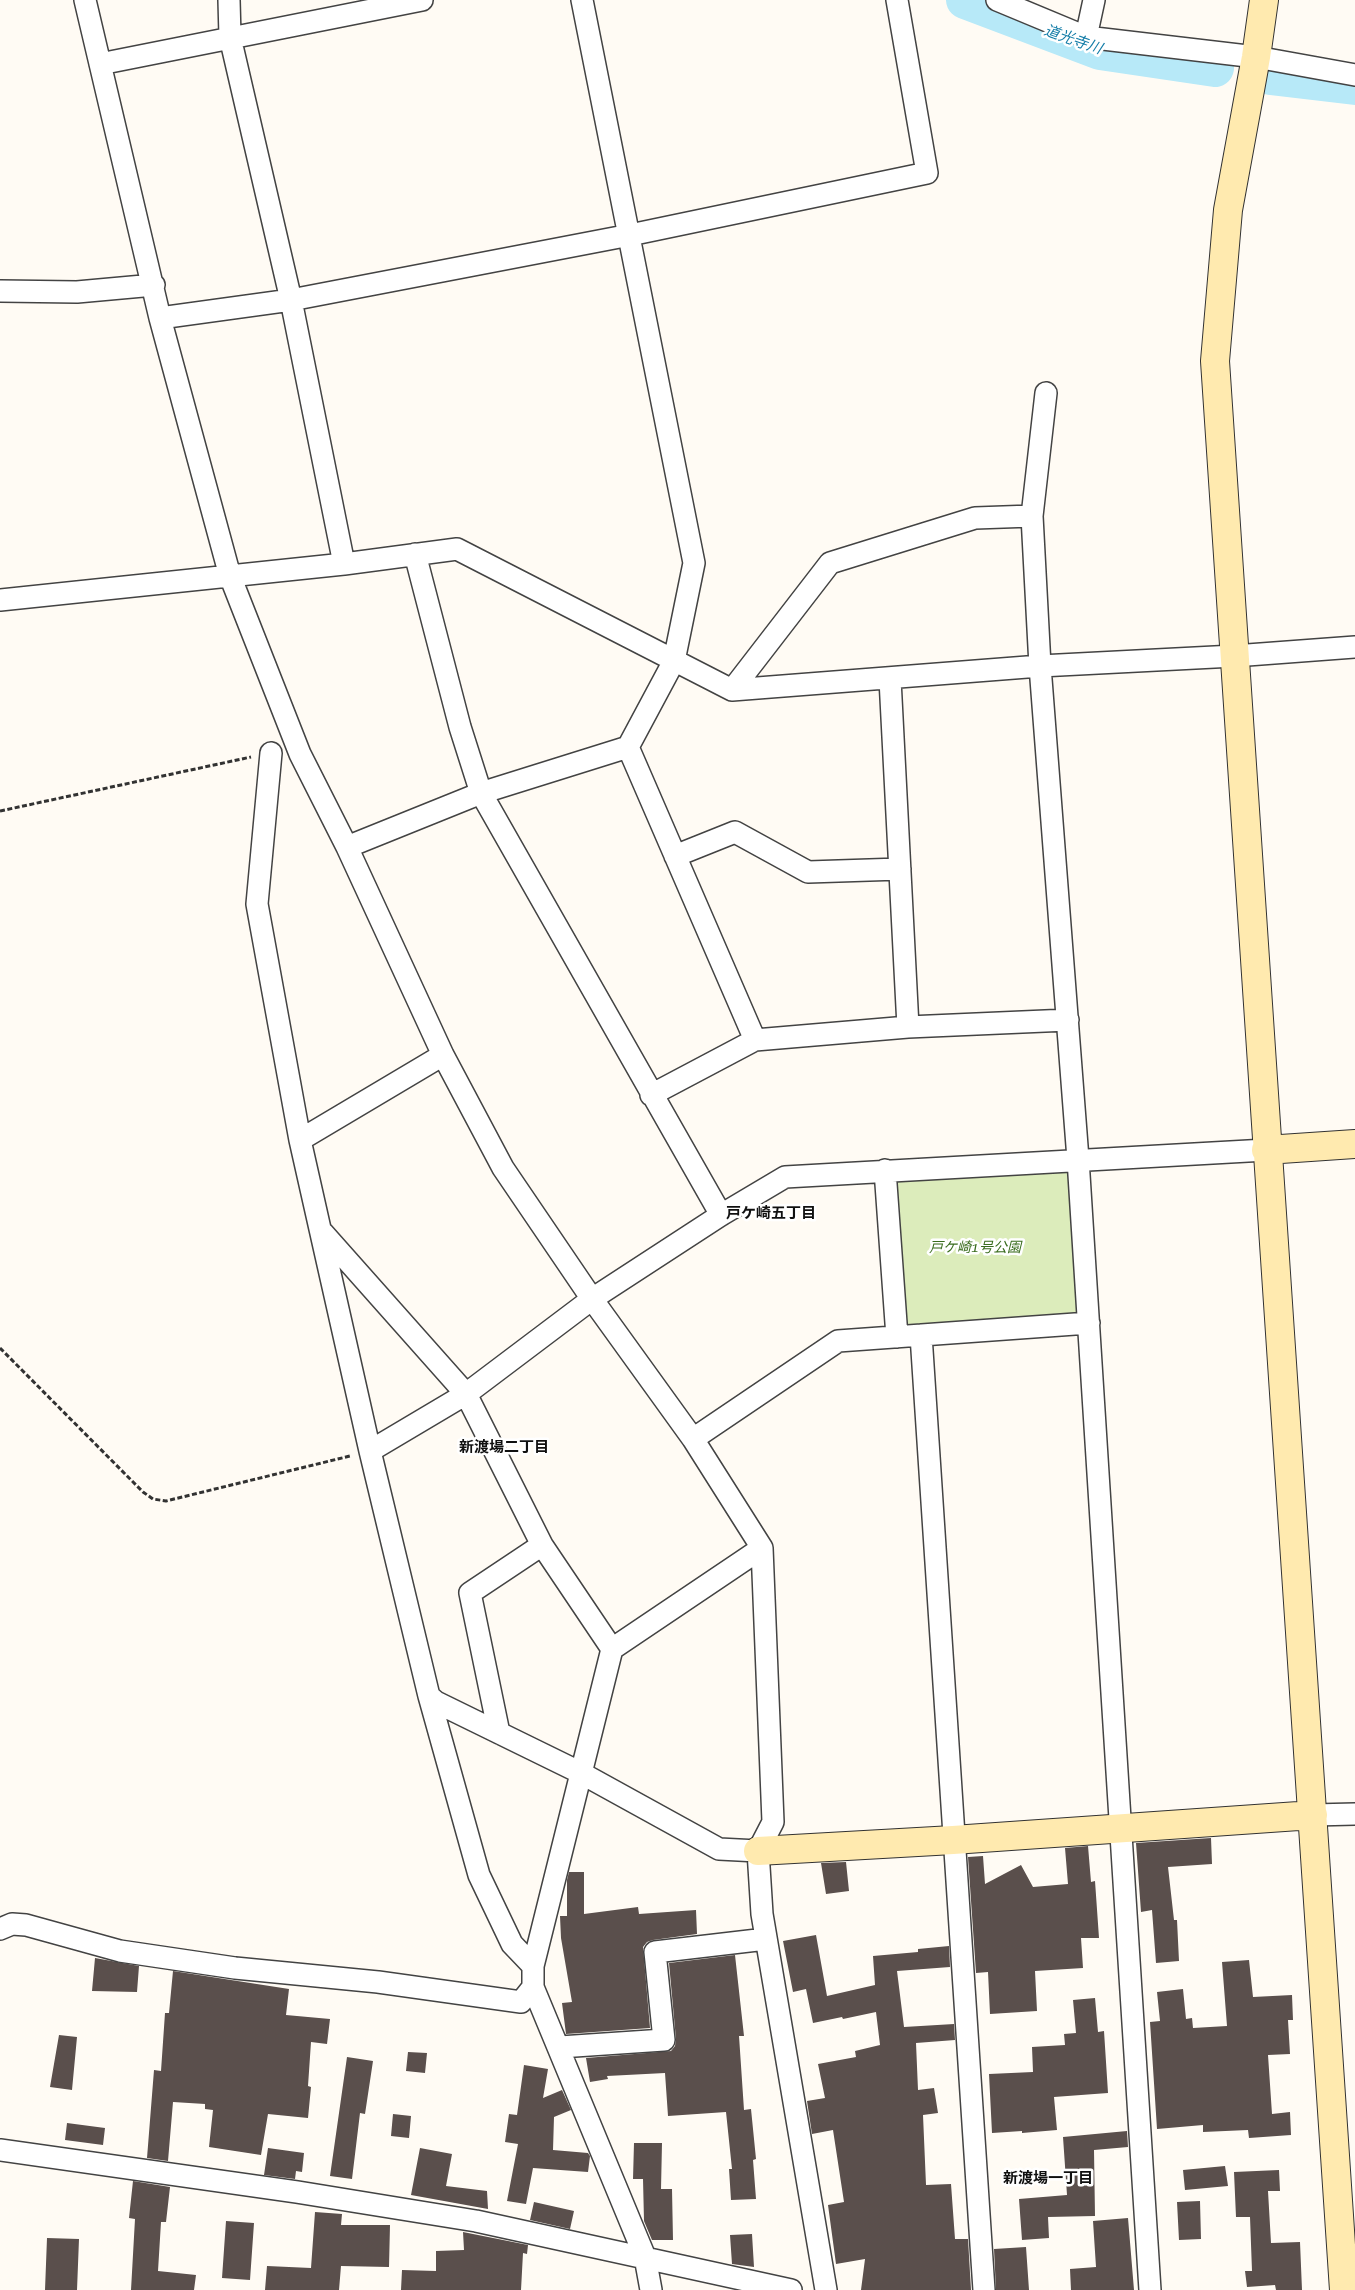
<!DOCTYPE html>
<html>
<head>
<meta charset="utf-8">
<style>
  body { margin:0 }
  canvas { display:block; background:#fffbf4 }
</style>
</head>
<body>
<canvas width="1355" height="2290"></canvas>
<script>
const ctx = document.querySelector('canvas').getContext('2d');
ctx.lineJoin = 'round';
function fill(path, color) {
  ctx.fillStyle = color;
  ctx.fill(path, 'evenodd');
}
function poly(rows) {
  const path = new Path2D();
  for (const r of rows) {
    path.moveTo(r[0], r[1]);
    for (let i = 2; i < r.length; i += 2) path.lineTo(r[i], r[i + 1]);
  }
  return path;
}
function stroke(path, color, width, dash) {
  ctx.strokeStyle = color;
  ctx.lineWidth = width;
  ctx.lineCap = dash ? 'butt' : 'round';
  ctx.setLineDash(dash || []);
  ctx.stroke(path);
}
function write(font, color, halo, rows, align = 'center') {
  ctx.font = font + ' "Roboto Serif","Noto Sans JP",serif';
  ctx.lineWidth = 5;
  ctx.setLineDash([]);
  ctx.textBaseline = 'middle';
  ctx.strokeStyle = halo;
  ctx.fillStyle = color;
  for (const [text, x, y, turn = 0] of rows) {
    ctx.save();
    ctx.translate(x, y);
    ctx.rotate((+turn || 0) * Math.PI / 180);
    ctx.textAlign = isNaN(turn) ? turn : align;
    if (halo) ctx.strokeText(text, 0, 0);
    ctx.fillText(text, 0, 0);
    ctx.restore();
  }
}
fill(poly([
  [1070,1169,1079,1315,907,1326,896,1180]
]), '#dcecbb');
stroke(poly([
  [965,0,1100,51,1215,68],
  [1270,76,1355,86]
]), '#b7e9f8', 38);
fill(poly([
  [1211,1838,1212,1864,1168,1867,1174,1920,1177,1920,1179,1961,1156,1963,1152,1910,1141,1912,1136,1843],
  [1088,1846,1091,1882,1095,1881,1099,1938,1081,1938,1083,1968,1035,1971,1037,2011,990,2014,988,1972,976,1973,968,1857,983,1856,985,1884,1021,1865,1033,1887,1068,1884,1065,1848],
  [846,1862,849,1891,826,1894,821,1863],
  [569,1872,584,1872,584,1914,638,1907,639,1914,696,1910,697,1934,653,1940,647,1942,643,1947,650,2028,566,2034,562,2003,572,2002,561,1938,560,1916,567,1916,567,1880],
  [816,1935,827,1996,875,1985,873,1956,918,1952,918,1949,949,1946,950,1967,897,1971,904,2027,954,2024,955,2040,916,2043,918,2090,934,2088,938,2113,923,2115,926,2185,951,2184,955,2239,968,2239,971,2290,861,2290,865,2259,836,2264,828,2205,844,2202,833,2130,812,2134,807,2101,825,2098,818,2064,856,2057,855,2051,880,2045,876,2012,843,2019,842,2017,813,2023,806,1989,793,1992,783,1941],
  [735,1955,744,2036,739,2036,744,2110,751,2109,756,2159,753,2160,756,2199,731,2200,729,2169,732,2169,726,2112,668,2116,665,2073,607,2076,608,2079,590,2082,586,2058,671,2051,675,2046,676,2039,669,1963],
  [95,1958,139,1966,137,1992,92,1991],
  [1249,1960,1253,1997,1292,1995,1293,2020,1288,2020,1290,2054,1268,2055,1272,2114,1290,2112,1291,2135,1249,2138,1248,2130,1203,2132,1203,2125,1157,2129,1150,2022,1160,2021,1157,1992,1183,1989,1186,2019,1192,2018,1193,2028,1227,2026,1222,1962],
  [173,1971,289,1989,286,2015,330,2019,327,2044,311,2042,308,2086,311,2087,308,2118,268,2114,261,2155,209,2147,213,2110,205,2109,205,2104,173,2102,168,2161,147,2158,154,2070,161,2071,165,2013,169,2013],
  [1095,1998,1098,2032,1104,2031,1108,2093,1054,2097,1057,2130,1022,2133,1022,2131,992,2133,989,2074,1033,2072,1032,2047,1065,2045,1064,2034,1076,2033,1073,2000],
  [59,2035,77,2037,72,2090,50,2087],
  [408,2052,427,2053,425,2073,406,2071],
  [347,2057,373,2061,365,2114,360,2113,352,2179,330,2176],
  [524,2065,548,2069,543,2098,562,2090,571,2110,554,2117,553,2150,588,2153,590,2156,588,2172,533,2168,526,2204,507,2201,518,2144,505,2142,509,2114,517,2115],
  [393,2114,411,2116,409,2138,391,2136],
  [67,2123,105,2128,103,2145,65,2140],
  [1127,2131,1128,2147,1094,2150,1095,2216,1048,2217,1049,2238,1022,2240,1019,2199,1067,2195,1063,2137],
  [634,2143,662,2143,661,2189,672,2189,673,2240,652,2240,644,2221,643,2179,633,2179],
  [268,2148,304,2153,302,2172,296,2171,295,2179,264,2175],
  [420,2148,452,2154,446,2186,487,2191,488,2209,411,2195],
  [1225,2166,1228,2186,1185,2190,1183,2170],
  [1279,2170,1280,2191,1268,2191,1271,2243,1300,2242,1302,2290,1276,2290,1275,2285,1247,2287,1245,2271,1252,2271,1250,2217,1236,2217,1234,2172],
  [133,2181,170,2187,166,2222,161,2222,158,2271,196,2275,194,2290,131,2290,135,2219,129,2218],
  [1200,2201,1201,2239,1179,2240,1177,2202],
  [534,2202,574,2211,570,2229,530,2220],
  [315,2212,342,2214,341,2225,390,2225,389,2267,341,2266,339,2290,265,2290,267,2266,311,2268],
  [1128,2218,1134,2290,1071,2290,1070,2269,1096,2267,1093,2221],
  [226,2221,254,2223,250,2280,222,2278],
  [463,2232,528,2245,527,2254,523,2253,521,2290,401,2290,402,2270,436,2271,436,2251,464,2250],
  [752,2234,754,2267,732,2264,730,2235],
  [47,2238,79,2239,77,2290,45,2290],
  [1026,2247,1029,2290,996,2290,994,2249]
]), '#5a4f4c');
const street = poly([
  [85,0,160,318,230,576,300,754,347,847,443,1055,503,1168,592,1299,693,1439,762,1548,773,1822,758,1851,762,1914,826,2290],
  [229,0,230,37,291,300,344,564],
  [997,0,1086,37,1256,57,1355,75],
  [1086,37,1094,0],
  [100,64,422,0],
  [0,291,77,292,154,285],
  [160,318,291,300,630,235,927,173,897,0],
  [1046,393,1032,516,1040,666,1078,1159,1150,2290],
  [415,554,460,727,481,793,721,1215],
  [0,600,344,564,457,549,732,690,1040,666,1234,656,1355,647],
  [890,679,908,1027],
  [732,690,830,563,975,518,1032,516],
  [628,747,755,1040],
  [271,753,257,904,300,1140],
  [347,847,481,793,628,747,674,661,694,563,582,0],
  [675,856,735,832,808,872,900,869],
  [443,1055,300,1140,370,1451,429,1696,436,1702,581,1773,719,1849,758,1851],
  [651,1095,755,1040,908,1027,1068,1020],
  [885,1170,897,1337],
  [323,1233,466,1394,542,1545,612,1649],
  [921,1335,984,2290],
  [693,1439,838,1341,1089,1323],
  [370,1451,466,1394,592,1299,721,1215,785,1177,1266,1150],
  [429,1696,479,1875,512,1944,533,1966],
  [499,1733,470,1593,542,1545],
  [1313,1815,1355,1814],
  [0,1929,12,1924,26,1925,120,1951,235,1968,378,1982,521,2002,533,1987],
  [560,2047,664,2040,655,1952,766,1939],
  [0,2150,297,2192,476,2221,791,2290],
  [651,2290,645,2257,533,1987,533,1966,612,1649,762,1548]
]);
const secondary = poly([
  [1264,0,1256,57,1228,210,1215,361,1344,2290],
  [1266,1150,1355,1144],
  [758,1851,953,1840,1313,1815]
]);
stroke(street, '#434343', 24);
stroke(secondary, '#323232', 30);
stroke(poly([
  [0,811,251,757],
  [0,1348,143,1492,153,1499,166,1501,350,1456]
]), '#323232', 3, [5, 2.5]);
stroke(street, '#fff', 21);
stroke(secondary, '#ffeaaf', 28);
write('italic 14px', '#396c1d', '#fff', [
  ["戸ケ崎1号公園",975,1248]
]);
write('italic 15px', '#147da8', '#fff', [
  ["道光寺川",1073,40,19]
]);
write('bold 15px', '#101010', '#fff', [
  ["戸ケ崎五丁目",771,1214],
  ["新渡場二丁目",504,1448],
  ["新渡場一丁目",1048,2179]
]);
</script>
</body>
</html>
